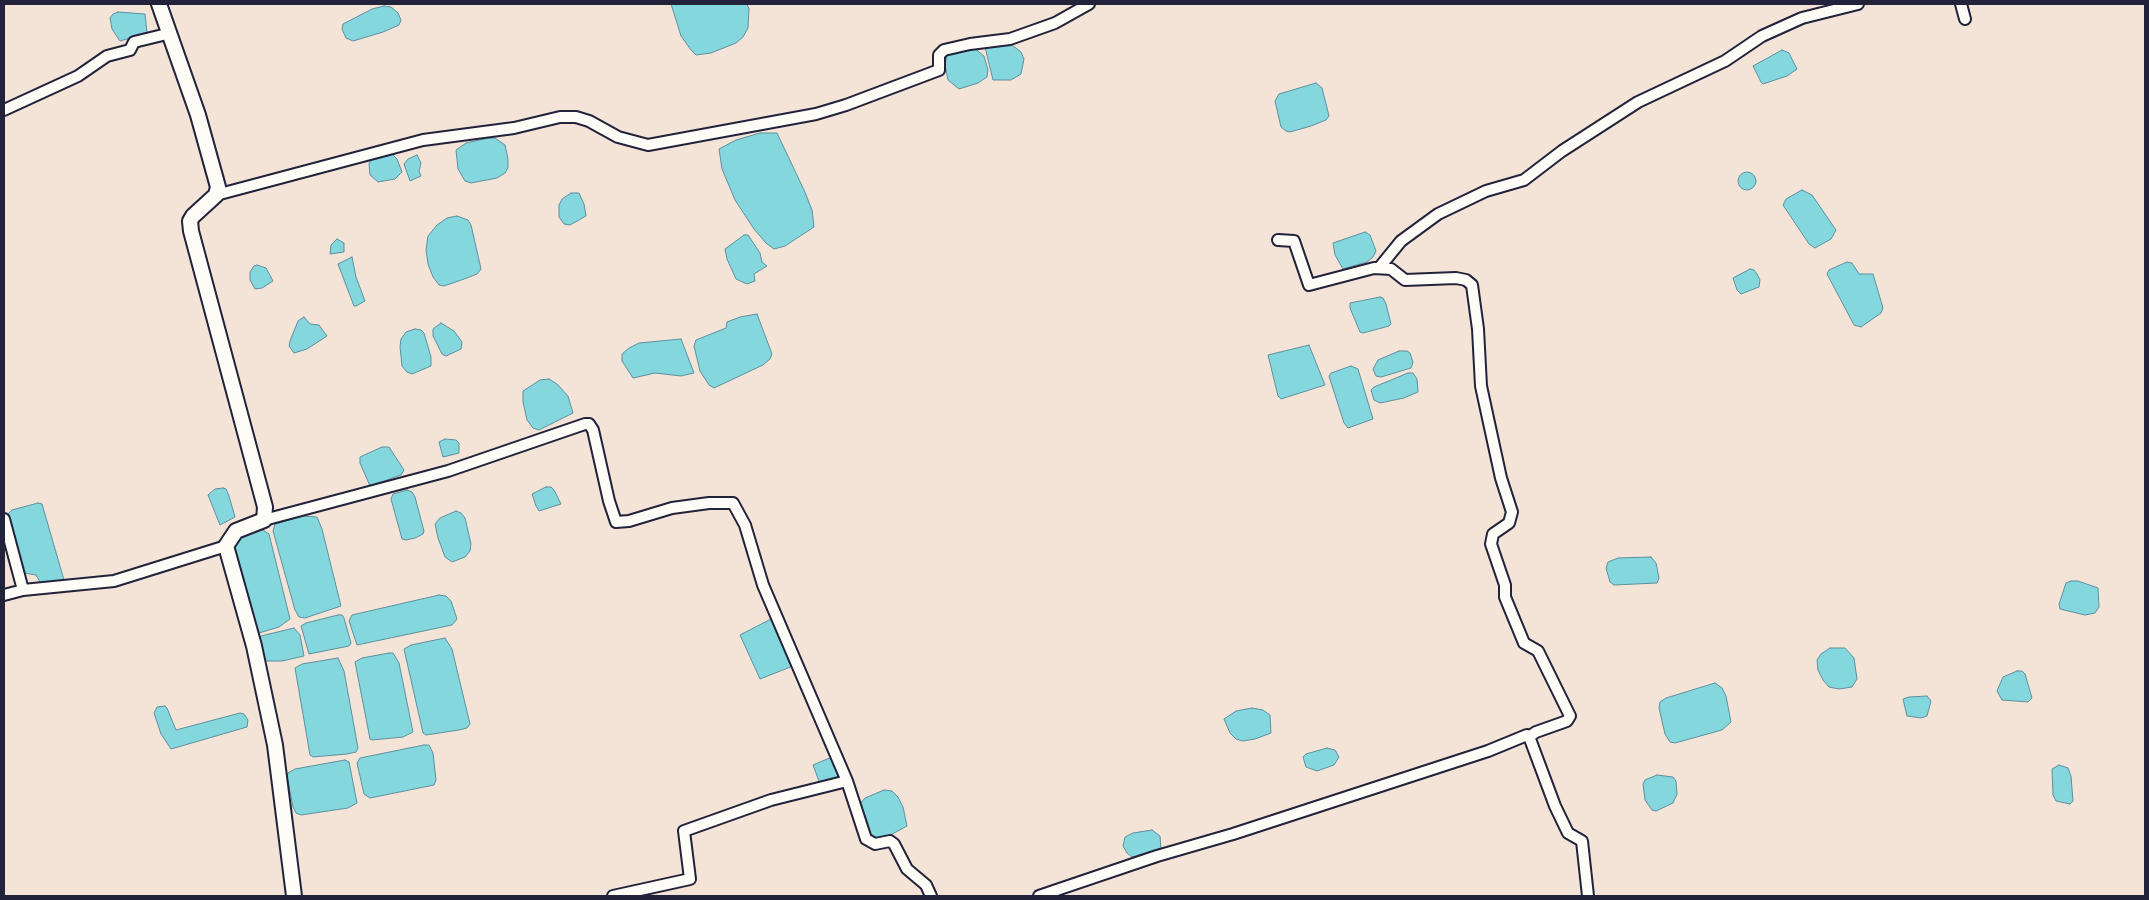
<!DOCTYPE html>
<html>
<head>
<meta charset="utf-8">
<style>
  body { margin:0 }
  #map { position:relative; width:2149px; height:900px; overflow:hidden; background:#f4e4d8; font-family:Mynerve,sans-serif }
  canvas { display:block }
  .frame { position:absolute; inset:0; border:5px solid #22223b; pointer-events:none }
</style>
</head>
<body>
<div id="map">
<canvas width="2149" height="900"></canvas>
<div class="frame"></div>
</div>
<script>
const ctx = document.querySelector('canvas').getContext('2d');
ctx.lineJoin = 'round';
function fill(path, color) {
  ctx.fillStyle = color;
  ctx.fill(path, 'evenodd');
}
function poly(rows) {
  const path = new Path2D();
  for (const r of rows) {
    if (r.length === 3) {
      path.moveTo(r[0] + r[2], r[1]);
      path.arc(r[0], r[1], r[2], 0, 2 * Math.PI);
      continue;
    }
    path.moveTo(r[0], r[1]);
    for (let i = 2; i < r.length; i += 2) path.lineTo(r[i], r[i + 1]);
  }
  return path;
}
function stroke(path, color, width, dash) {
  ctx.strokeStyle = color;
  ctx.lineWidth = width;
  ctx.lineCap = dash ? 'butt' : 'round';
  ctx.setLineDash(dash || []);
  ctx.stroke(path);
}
const water = poly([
  [671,4,747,4,749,9,748,28,743,37,736,43,711,53,696,55,691,50,681,36,671,4],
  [384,6,391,7,398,13,401,20,399,25,383,32,353,41,346,38,342,29,343,24,372,9,384,6],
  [118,12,145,14,147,33,120,41,112,29,110,18,113,14,118,12],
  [1003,44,1012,45,1021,52,1024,59,1021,74,1011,80,993,80,985,47,1003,44],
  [974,48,984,56,988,70,987,77,978,83,959,89,948,80,945,65,947,55,974,48],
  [1782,50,1789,53,1797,69,1787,76,1763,84,1761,82,1753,66,1782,50],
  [1316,83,1322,88,1329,116,1326,120,1311,126,1290,132,1286,131,1281,127,1275,101,1279,94,1316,83],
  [760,133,777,133,804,190,812,210,814,227,785,246,774,249,766,243,754,229,735,200,722,169,719,149,736,140,760,133],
  [488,138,495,138,505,145,508,159,508,168,505,173,497,178,471,183,465,181,458,169,456,150,466,143,488,138],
  [391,153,397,159,402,172,395,179,378,182,370,175,369,164,371,159,391,153],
  [417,155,421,163,419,171,421,176,410,181,404,164,408,159,417,155],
  [1747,181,9],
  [1802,190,1812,195,1836,230,1831,239,1815,248,1809,244,1783,205,1786,199,1802,190],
  [571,193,579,193,584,204,586,216,570,225,564,224,559,217,559,205,562,199,571,193],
  [457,216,468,220,471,225,481,269,477,274,467,278,444,286,439,285,433,277,428,264,426,250,428,236,437,225,447,218,457,216],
  [1365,232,1370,235,1376,251,1373,257,1367,262,1343,269,1335,255,1333,243,1365,232],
  [744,235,748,235,760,253,762,262,767,266,754,274,755,281,747,284,736,279,727,259,725,249,744,235],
  [337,239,344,243,344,252,330,254,331,245,337,239],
  [352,257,356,277,365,301,356,306,354,306,338,264,352,257],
  [1847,262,1852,263,1859,274,1873,274,1883,308,1881,313,1861,327,1854,325,1827,274,1829,270,1847,262],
  [257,265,266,268,273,281,262,288,255,289,250,280,250,272,254,266,257,265],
  [1750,269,1754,270,1757,274,1760,280,1759,287,1741,294,1737,290,1733,278,1750,269],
  [1380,297,1383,298,1386,304,1391,324,1389,326,1363,333,1360,332,1350,308,1350,303,1380,297],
  [757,314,772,354,770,359,763,365,714,388,709,385,700,371,694,346,696,340,726,328,727,322,740,317,757,314],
  [304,317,310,324,319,325,327,336,307,349,294,353,289,346,290,341,298,321,304,317],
  [441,323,454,331,462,342,461,349,446,356,442,354,433,336,433,329,441,323],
  [415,329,421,330,424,333,431,357,431,366,412,374,407,372,402,366,400,347,401,339,406,332,415,329],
  [681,339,694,373,681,376,655,373,633,378,622,361,622,354,629,348,639,343,681,339],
  [1309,345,1325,385,1281,399,1278,396,1268,355,1309,345],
  [1399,351,1407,351,1410,353,1413,362,1411,368,1381,377,1376,376,1373,369,1378,360,1399,351],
  [1351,366,1358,369,1373,419,1348,428,1344,423,1329,376,1331,373,1351,366],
  [1408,373,1413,373,1417,379,1418,392,1404,398,1380,403,1374,400,1371,390,1374,387,1408,373],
  [549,379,557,384,568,396,573,413,539,430,533,428,527,420,523,402,523,391,540,380,549,379],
  [445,439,456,440,459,443,459,453,443,457,439,442,445,439],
  [382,447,389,447,404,470,401,475,370,486,360,463,360,457,382,447],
  [546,487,551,487,554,490,561,504,539,511,536,506,532,494,546,487],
  [223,488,226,489,229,496,235,517,220,525,208,495,215,489,223,488],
  [407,490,412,492,415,497,424,531,423,534,415,538,406,540,402,539,391,499,393,494,407,490],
  [38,503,42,504,64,580,52,583,40,582,36,575,24,573,8,519,8,514,12,510,38,503],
  [456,511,461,513,465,518,471,544,470,551,465,557,452,562,445,557,438,538,435,524,440,518,456,511],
  [303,516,317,517,322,529,341,606,305,618,299,617,295,610,273,531,275,524,303,516],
  [257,530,263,530,269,534,290,619,279,627,259,633,254,629,233,554,239,537,257,530],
  [1651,557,1656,563,1659,578,1657,583,1614,585,1610,582,1606,568,1608,562,1618,558,1651,557],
  [2071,581,2078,581,2098,588,2099,607,2095,613,2085,615,2060,609,2059,604,2066,583,2071,581],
  [439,595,446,596,451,601,457,619,452,625,357,645,349,621,352,615,439,595],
  [338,615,342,615,344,618,351,643,349,646,309,654,301,626,306,623,338,615],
  [773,618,793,666,760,679,740,635,773,618],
  [294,628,300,635,304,656,282,661,267,661,262,659,258,639,261,636,294,628],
  [445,638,452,649,470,724,467,728,459,730,426,735,423,733,404,649,411,645,445,638],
  [1830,648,1845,648,1854,658,1857,679,1852,687,1839,689,1829,687,1823,680,1818,670,1817,660,1821,654,1830,648],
  [389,653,393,653,399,663,413,732,403,737,372,740,370,739,355,662,362,658,389,653],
  [338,658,344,671,358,748,356,752,347,754,313,757,310,755,295,668,302,664,338,658],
  [2017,671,2022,671,2025,674,2032,698,2028,702,2002,700,1997,691,2003,677,2017,671],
  [1715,683,1722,688,1726,696,1731,722,1722,730,1675,743,1670,742,1665,734,1659,708,1660,702,1666,698,1715,683],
  [1927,696,1931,701,1927,716,1921,718,1907,716,1903,699,1909,697,1927,696],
  [165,706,167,708,176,730,240,713,244,714,248,720,247,727,171,749,161,734,154,713,157,707,165,706],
  [1252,708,1263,710,1270,715,1271,733,1255,739,1243,741,1236,739,1230,733,1224,719,1236,711,1252,708],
  [424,745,429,745,433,753,436,780,434,785,370,798,364,794,357,763,360,758,424,745],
  [1327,748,1335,750,1339,757,1334,765,1317,771,1306,767,1303,757,1306,754,1327,748],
  [832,757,843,777,820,784,813,765,832,757],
  [345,760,349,762,350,767,357,803,348,808,301,815,296,813,293,807,287,776,288,773,295,769,345,760],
  [2059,765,2068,768,2071,776,2073,801,2070,804,2056,801,2053,795,2052,769,2059,765],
  [1657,775,1673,777,1676,781,1677,794,1673,803,1656,811,1652,810,1645,800,1643,784,1645,780,1657,775],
  [884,790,892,791,898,797,903,807,907,826,885,838,871,840,859,805,865,798,884,790],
  [1152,830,1160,836,1161,849,1132,857,1127,853,1123,846,1125,837,1133,833,1152,830]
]);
fill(water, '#85d7de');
stroke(water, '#5d8f9d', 1);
const street = poly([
  [1961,4,1965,19],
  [4,110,78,76,107,56,130,50,134,42,171,33],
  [216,195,423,140,514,128,560,117,576,117,589,121,618,137,648,145,816,114,846,105,939,70,939,55,944,50,970,44,1010,39,1055,23,1089,4],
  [1278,240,1294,241,1309,285,1374,268,1391,269,1405,280,1456,278,1466,280,1472,285,1478,329,1481,386,1501,478,1512,512,1509,523,1493,534,1491,544,1505,585,1505,597,1524,643,1538,651,1570,716,1567,721,1536,732,1530,736,1530,739,1555,806,1568,833,1582,841,1588,896],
  [1379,268,1401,241,1438,214,1486,191,1524,180,1562,151,1638,102,1725,61,1762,36,1802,18,1858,4],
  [4,519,23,590],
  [264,520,448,471,585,424,589,424,593,430,609,501,616,522,629,521,672,508,709,503,733,503,745,525,763,585,847,781,866,839,875,844,890,841,894,844,907,869,926,885,931,896],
  [4,595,23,590,114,581,226,546],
  [613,896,690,879,684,831,771,800,847,781],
  [1039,896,1157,856,1233,834,1488,751,1527,735,1530,736]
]);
const secondary = poly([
  [159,4,198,115,218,187,216,195,193,216,190,221,191,231,265,507,264,520,236,531,226,546,254,646,275,745,294,896]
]);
stroke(street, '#22223b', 14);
stroke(secondary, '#22223b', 18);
stroke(street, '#fdfcf7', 10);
stroke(secondary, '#fdfcf7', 14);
</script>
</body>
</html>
